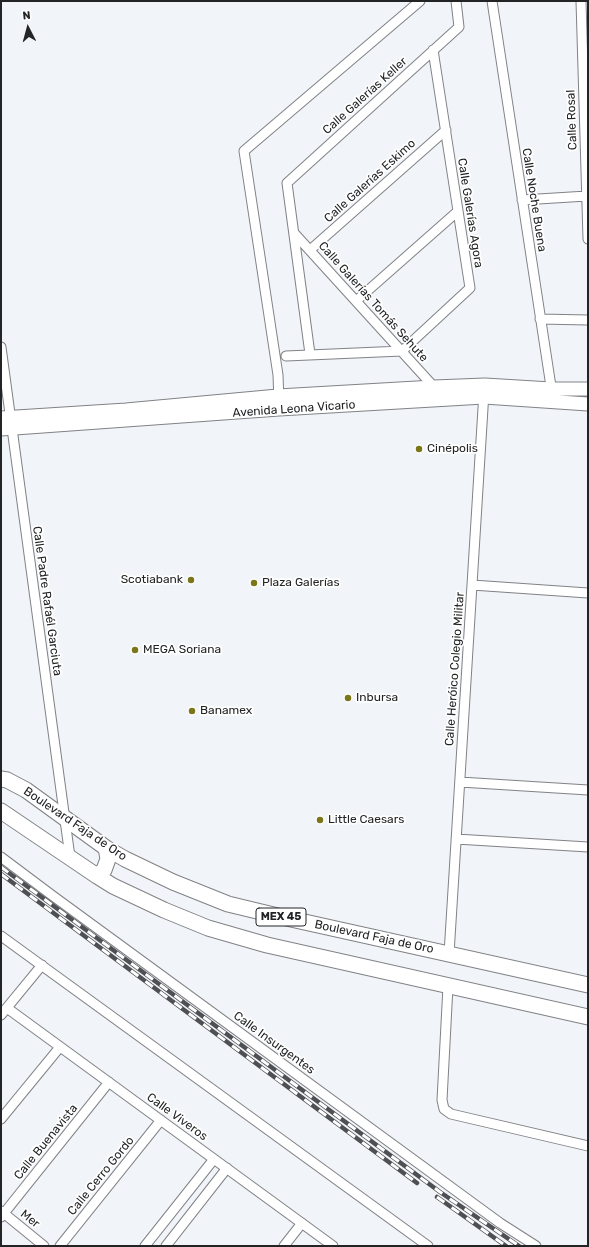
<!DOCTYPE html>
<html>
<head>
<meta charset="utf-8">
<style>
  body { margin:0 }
  #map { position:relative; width:589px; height:1247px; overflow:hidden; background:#f1f4f8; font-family:Rubik,sans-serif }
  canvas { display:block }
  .frame { position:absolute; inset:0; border:2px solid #232426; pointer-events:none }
  .north { position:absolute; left:8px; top:8px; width:40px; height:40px; -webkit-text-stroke:3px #fff; paint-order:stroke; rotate:354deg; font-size:11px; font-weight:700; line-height:16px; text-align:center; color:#232426 }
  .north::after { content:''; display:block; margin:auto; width:14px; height:18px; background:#232426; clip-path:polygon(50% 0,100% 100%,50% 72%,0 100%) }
</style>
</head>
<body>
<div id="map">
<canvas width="589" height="1247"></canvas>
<div class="frame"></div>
<div class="north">N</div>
</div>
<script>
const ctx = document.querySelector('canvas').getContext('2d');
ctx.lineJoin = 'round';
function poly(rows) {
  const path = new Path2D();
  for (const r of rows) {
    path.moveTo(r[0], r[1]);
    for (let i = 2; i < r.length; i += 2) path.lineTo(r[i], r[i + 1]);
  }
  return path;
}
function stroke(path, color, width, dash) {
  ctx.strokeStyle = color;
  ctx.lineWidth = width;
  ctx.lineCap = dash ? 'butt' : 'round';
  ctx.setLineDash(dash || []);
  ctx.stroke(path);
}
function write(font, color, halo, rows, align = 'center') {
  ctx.font = font + ' Rubik,sans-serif';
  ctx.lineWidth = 3.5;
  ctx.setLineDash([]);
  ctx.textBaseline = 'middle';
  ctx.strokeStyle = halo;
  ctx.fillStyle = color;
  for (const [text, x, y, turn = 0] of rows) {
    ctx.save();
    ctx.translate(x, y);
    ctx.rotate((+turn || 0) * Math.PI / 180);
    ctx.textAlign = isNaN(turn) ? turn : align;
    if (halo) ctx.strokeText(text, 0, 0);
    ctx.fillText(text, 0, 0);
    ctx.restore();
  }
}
const street = poly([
  [492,1,552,393],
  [581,1,588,239],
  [522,200,587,196],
  [294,233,434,387],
  [310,250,446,130],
  [356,301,458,211],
  [540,319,588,320],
  [1,347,70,857],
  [310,354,287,183,459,27,456,1],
  [286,356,402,351,470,288,433,50],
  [279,402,278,375,244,151,420,1],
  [472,585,588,593],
  [460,782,588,790],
  [456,839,588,847],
  [1,857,53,896,500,1223,536,1246],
  [1,936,428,1246],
  [449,954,484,392],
  [448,986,442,1100,444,1109,451,1114,588,1146],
  [7,1008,333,1246],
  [1,1015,42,965],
  [1,1119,60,1047],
  [1,1211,44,1246],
  [1,1217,109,1082],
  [60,1246,161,1120],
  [145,1246,214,1159],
  [166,1246,227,1168],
  [284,1246,302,1223]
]);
const secondary = poly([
  [1,418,126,410,278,396,434,387,485,385,551,389,588,389],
  [1,429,279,409,484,397,588,404]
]);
const primary = poly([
  [1,779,7,780,26,790,106,848,125,859,173,882,228,904,282,917,588,985],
  [1,811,97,876,113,886,164,910,208,928,267,945,588,1017],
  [97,876,104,870,108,859,106,848]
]);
stroke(street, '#808286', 11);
stroke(secondary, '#808286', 15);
stroke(primary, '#808286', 17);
stroke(street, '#fff', 9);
stroke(secondary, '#fff', 13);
stroke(primary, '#fff', 15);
const rail = poly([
  [1,867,440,1192,519,1246],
  [1,874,417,1183],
  [437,1197,506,1246]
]);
stroke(rail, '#4f5053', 4.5);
stroke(rail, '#fff', 3, [9]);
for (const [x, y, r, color] of [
  [419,449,4,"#7a761a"],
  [191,580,4,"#7a761a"],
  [254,583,4,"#7a761a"],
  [135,650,4,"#7a761a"],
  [348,698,4,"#7a761a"],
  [192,711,4,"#7a761a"],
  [320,820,4,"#7a761a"]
]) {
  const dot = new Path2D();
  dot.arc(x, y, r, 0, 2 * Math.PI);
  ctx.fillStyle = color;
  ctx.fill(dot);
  stroke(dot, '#fff', 1.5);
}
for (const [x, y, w] of [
  [281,917,50]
]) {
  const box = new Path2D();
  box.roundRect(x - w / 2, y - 9, w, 18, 3);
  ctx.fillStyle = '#fff';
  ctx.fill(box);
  stroke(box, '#232426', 1);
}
write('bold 11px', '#232426', null, [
  ["MEX 45",281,917]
]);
write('12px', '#232426', '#fff', [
  ["Calle Galerías Keller",365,96,-42],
  ["Calle Rosal",572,120,-92],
  ["Calle Galerías Eskimo",370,181,-42],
  ["Calle Noche Buena",534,200,81],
  ["Calle Galerías Agora",470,213,81],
  ["Calle Galerías Tomás Sehute",373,302,48],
  ["Avenida Leona Vicario",294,409,-4],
  ["Calle Padre Rafaél Garciuta",47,601,82],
  ["Calle Heróico Colegio Militar",455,669,-86],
  ["Boulevard Faja de Oro",75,824,34],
  ["Boulevard Faja de Oro",374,937,12],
  ["Calle Insurgentes",274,1043,36],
  ["Calle Viveros",177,1117,36],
  ["Calle Buenavista",46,1142,-51],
  ["Calle Cerro Gordo",101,1176,-51],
  ["Mer",30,1219,39]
]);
write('12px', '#232426', '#fff', [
  ["Cinépolis",427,449],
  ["Scotiabank",183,580,"right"],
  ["Plaza Galerías",262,583],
  ["MEGA Soriana",143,650],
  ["Inbursa",356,698],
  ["Banamex",200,711],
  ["Little Caesars",328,820]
], 'left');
</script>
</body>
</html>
